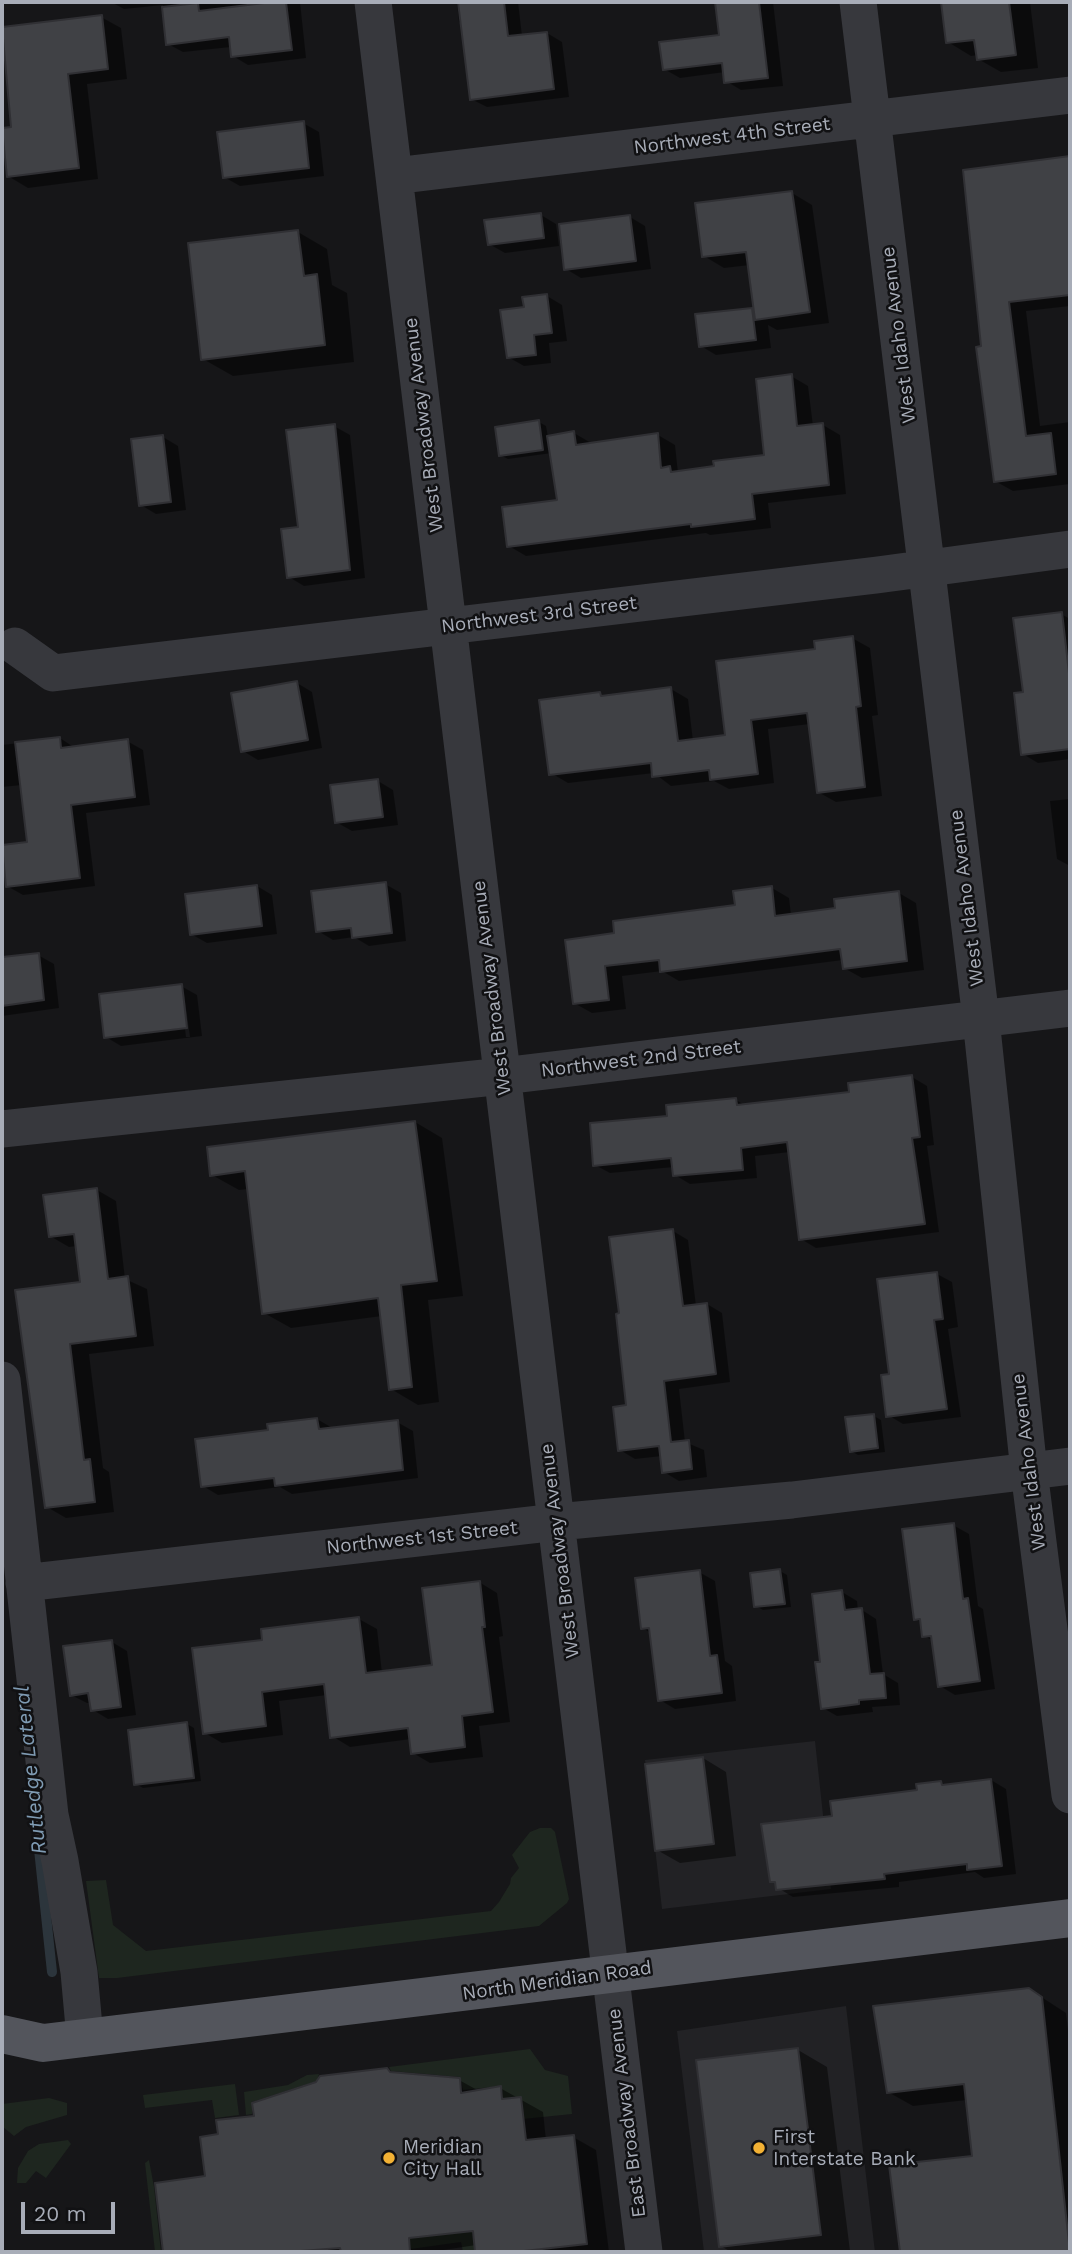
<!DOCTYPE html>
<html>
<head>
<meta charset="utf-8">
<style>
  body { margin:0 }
  #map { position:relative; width:1072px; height:2254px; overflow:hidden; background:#161618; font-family:"Work Sans",sans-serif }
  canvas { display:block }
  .frame { position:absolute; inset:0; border:4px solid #a8adb8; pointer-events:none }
  .scale { position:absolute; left:21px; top:2202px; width:94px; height:32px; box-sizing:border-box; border:4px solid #a8adb8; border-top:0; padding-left:9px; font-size:21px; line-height:24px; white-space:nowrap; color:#a8adb8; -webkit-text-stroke:5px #111113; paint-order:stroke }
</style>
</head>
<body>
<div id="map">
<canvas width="1072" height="2254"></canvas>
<div class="frame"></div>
<div class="scale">20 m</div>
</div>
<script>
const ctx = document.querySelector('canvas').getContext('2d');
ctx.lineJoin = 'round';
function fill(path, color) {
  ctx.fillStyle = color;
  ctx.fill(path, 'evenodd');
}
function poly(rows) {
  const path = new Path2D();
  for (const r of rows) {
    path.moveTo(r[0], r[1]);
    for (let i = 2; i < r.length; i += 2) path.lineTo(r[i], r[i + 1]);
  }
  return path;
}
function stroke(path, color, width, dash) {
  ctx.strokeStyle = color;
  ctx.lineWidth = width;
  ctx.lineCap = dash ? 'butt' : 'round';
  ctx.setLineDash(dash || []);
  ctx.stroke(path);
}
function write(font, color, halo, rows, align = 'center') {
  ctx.font = font + ' "Work Sans",sans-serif';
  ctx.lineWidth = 5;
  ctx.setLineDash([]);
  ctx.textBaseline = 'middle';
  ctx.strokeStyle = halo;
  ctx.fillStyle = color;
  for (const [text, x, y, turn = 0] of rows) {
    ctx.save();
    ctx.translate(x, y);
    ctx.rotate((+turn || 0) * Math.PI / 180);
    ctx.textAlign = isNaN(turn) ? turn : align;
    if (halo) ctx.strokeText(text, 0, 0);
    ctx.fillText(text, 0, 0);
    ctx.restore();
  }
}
fill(poly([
  [815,1741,831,1889,662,1909,645,1760],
  [846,2006,875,2252,704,2252,677,2031]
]), '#222225');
fill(poly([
  [540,1828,551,1828,555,1832,569,1899,567,1903,539,1926,117,1978,99,1978,86,1881,106,1880,113,1925,146,1951,491,1911,499,1902,510,1884,511,1878,519,1868,512,1855,530,1832],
  [530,2049,545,2070,568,2076,572,2114,523,2119,520,2097,503,2099,501,2086,463,2090,460,2077,391,2071,389,2067],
  [319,2074,317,2081,252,2102,252,2114,246,2115,244,2092,288,2085,307,2075],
  [235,2084,239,2115,215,2118,212,2100,145,2108,143,2095],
  [49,2098,67,2103,67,2115,26,2127,14,2136,3,2127,2,2128,2,2104],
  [68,2140,71,2144,46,2178,36,2171,26,2183,17,2183,18,2168,28,2151,39,2144],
  [149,2160,154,2187,161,2252,155,2252,145,2163],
  [473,2231,475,2252,463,2252,461,2242,411,2249,409,2238]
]), '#1e261f');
fill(poly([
  [111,2,300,2,306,58,248,65,233,56,231,47,183,52,168,44,163,5,124,9],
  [457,2,518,2,522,36,547,33,562,42,569,97,487,107,471,99,462,24,459,22],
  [717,2,773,2,783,86,741,90,726,81,725,72,680,78,664,69,721,36],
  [943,2,1030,2,1038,68,1001,72,978,59,978,55,971,56,948,42],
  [101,17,121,28,127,79,87,84,98,179,28,188,8,176,13,129,2,29],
  [303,123,319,132,324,176,240,186,224,177],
  [1070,158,1070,306,1026,311,1040,426,1070,422,1070,484,1013,491,995,481,965,171],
  [792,193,812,205,829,323,777,330,768,325,771,348,716,355,701,346,752,310,756,312,750,265,724,268,704,256],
  [541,215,556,224,559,246,505,253,489,244],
  [630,217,645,226,651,269,581,278,566,269],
  [298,232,327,249,332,285,347,293,354,362,233,376,203,359],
  [547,296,562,305,567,341,549,343,551,363,524,366,508,357,526,308],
  [791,376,808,386,813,426,823,425,840,435,846,494,768,503,771,528,710,535,706,533,526,556,509,546,558,501,552,453,508,459,500,455,539,422,546,426,548,437,574,433,591,443,658,435,675,445,678,473,766,456],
  [334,426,350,435,365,578,304,586,289,577,300,528],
  [163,437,178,446,186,510,156,514,141,505],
  [1061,614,1070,619,1070,759,1038,763,1023,754,1024,694],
  [852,638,870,648,878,715,872,716,882,796,836,802,818,792,810,724,768,729,774,783,729,789,714,781,671,786,654,773,568,783,551,773,600,694,605,697,671,689,688,699,693,741,727,736,817,650],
  [297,683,312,692,322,748,258,760,243,751],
  [60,738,75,748,127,741,143,750,150,805,86,813,95,886,23,895,7,886,29,844,22,785,2,787,2,745],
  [378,781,393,790,398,825,352,831,336,822],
  [1070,799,1070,866,1057,859,1050,801],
  [385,884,401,893,406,941,369,946,354,937,333,940,318,931],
  [257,886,272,895,277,934,207,943,191,934],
  [772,888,789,898,791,915,837,910,899,893,916,903,924,970,862,978,844,968,843,960,679,981,662,971,622,976,626,1009,592,1013,574,1003,616,935,736,907],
  [38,955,54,964,59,1008,2,1016,2,959],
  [181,986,197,995,202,1036,121,1046,106,1037],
  [181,994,184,994,190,1037,186,1037],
  [912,1077,927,1086,934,1145,927,1146,939,1232,816,1248,801,1239,790,1152,755,1156,757,1178,690,1184,675,1175,674,1167,610,1173,595,1165,669,1118,736,1100,746,1106,851,1093],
  [415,1122,442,1138,463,1296,428,1300,439,1402,418,1405,391,1389,382,1316,291,1328,264,1313,248,1189,239,1190,212,1175],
  [97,1190,116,1201,125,1279,147,1289,154,1346,89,1354,103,1468,109,1472,114,1512,66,1518,47,1507,17,1292,82,1284,77,1246,69,1247,50,1236],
  [673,1231,688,1240,696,1306,707,1304,722,1313,730,1382,679,1389,685,1442,704,1450,707,1477,679,1481,664,1472,662,1456,635,1459,620,1450,628,1407,621,1315],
  [937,1274,952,1282,958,1327,948,1329,961,1417,903,1424,888,1415,891,1376],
  [874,1416,881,1420,885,1452,858,1455,851,1451],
  [317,1419,334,1429,397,1422,413,1431,418,1478,292,1494,280,1487,218,1495,203,1486,270,1431],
  [953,1525,969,1534,978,1606,983,1609,995,1689,955,1695,940,1686,934,1641,924,1636,923,1623,915,1619],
  [780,1571,787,1575,791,1607,763,1610,756,1606],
  [699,1572,715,1581,725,1661,732,1666,736,1701,675,1709,660,1700,652,1634,643,1628],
  [479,1582,497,1593,503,1636,499,1637,510,1722,479,1726,483,1757,430,1763,413,1753,411,1739,350,1747,332,1736,327,1695,279,1701,283,1735,222,1743,205,1733,264,1641,359,1619,377,1629,382,1673,434,1667],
  [842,1592,857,1601,858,1611,862,1610,876,1619,883,1674,898,1683,900,1705,872,1707,873,1712,837,1716,823,1708,822,1663],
  [112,1642,127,1651,136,1715,108,1719,93,1710,92,1703,87,1703,71,1695],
  [187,1724,194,1728,201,1781,143,1788,136,1784],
  [703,1758,726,1772,736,1856,680,1863,657,1850],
  [991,1780,1006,1789,1016,1874,984,1878,975,1872,899,1882,899,1887,793,1897,778,1888,778,1884,772,1881,834,1817,919,1792,941,1782,947,1786],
  [1029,1989,1066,2013,1070,2047,1070,2252,901,2252,891,2167,974,2157,967,2100,913,2106,888,2092],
  [798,2050,827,2067,850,2251,731,2252,721,2246],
  [387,2070,394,2074,459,2080,479,2091,500,2088,543,2112,546,2140,573,2137,596,2150,609,2252,477,2252,476,2245,431,2252,165,2252,157,2184,206,2178,220,2135,256,2118]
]), '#0007');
stroke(poly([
  [38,1840,52,1972]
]), '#2c353c', 10);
const building = poly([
  [272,2,286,2,292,50,231,57,229,37,166,45,162,7,198,3,199,11,272,2],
  [458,2,504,2,508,36,547,32,554,89,470,100,458,2],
  [715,2,759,2,768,78,724,83,722,63,663,70,659,42,719,35,715,2],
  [941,2,1009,2,1016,55,977,60,974,40,946,43,941,2],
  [102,15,108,69,68,74,79,168,7,177,2,128,11,127,2,27,102,15],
  [304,121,309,168,223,178,217,132,304,121],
  [1070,156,1070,295,1009,302,1026,436,1051,433,1056,474,994,482,976,347,981,346,963,170,1070,156],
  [792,191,810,312,755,320,746,252,702,257,695,203,792,191],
  [541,213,544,238,488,245,484,220,541,213],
  [630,215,636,261,564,270,559,224,630,215],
  [298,230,304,276,317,274,325,345,201,360,188,243,298,230],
  [547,294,552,333,534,335,536,355,507,358,500,310,524,307,522,297,547,294],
  [752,308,756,340,699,347,695,314,752,308],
  [792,374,797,426,823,423,829,485,752,494,755,519,691,527,691,524,507,547,502,507,557,500,547,436,574,431,576,445,658,433,661,468,670,466,671,472,714,466,713,461,764,455,756,379,792,374],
  [539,420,543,450,499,456,495,427,539,420],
  [335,424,350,570,287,578,281,529,298,527,286,430,335,424],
  [163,435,171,502,139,506,131,439,163,435],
  [1062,612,1070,682,1070,749,1021,755,1014,693,1023,692,1013,618,1062,612],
  [853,636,861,706,856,707,865,787,817,793,807,713,751,720,758,774,710,780,709,770,652,777,651,763,549,775,539,700,600,692,601,696,671,687,678,741,725,735,716,661,815,649,814,641,853,636],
  [297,681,308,740,241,752,231,693,297,681],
  [60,737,61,748,128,739,135,797,71,805,80,878,6,887,2,845,27,842,15,742,60,737],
  [378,779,383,817,335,823,330,785,378,779],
  [386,882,392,933,352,938,351,928,316,932,311,891,386,882],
  [257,885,262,926,190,935,185,894,257,885],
  [772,886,775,916,835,908,834,899,899,891,907,961,843,969,840,949,660,972,659,960,605,966,609,1000,573,1004,565,940,614,933,613,921,735,905,733,891,772,886],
  [39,953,44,1000,2,1006,2,957,39,953],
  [182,984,187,1028,104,1038,99,994,182,984],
  [912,1075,920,1137,912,1138,925,1224,799,1240,787,1142,741,1148,743,1170,673,1176,671,1158,593,1166,590,1123,667,1116,666,1105,736,1098,737,1105,849,1092,848,1083,912,1075],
  [415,1121,437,1281,401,1285,412,1387,389,1390,378,1298,262,1314,245,1171,210,1176,207,1147,415,1121],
  [97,1188,108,1279,128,1276,136,1336,70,1344,84,1460,90,1459,95,1502,45,1508,15,1290,80,1282,74,1234,49,1237,43,1195,97,1188],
  [673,1229,683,1306,707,1303,716,1374,664,1381,671,1442,689,1440,692,1469,662,1473,659,1446,618,1451,613,1407,626,1405,616,1314,619,1313,609,1237,673,1229],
  [937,1272,943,1319,934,1320,947,1409,886,1417,881,1375,889,1374,877,1279,937,1272],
  [874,1414,878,1448,850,1452,845,1417,874,1414],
  [317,1418,319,1429,398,1420,403,1470,275,1486,274,1478,201,1487,195,1439,268,1430,267,1424,317,1418],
  [954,1523,963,1599,968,1598,980,1681,938,1687,931,1636,922,1637,920,1619,914,1620,902,1529,954,1523],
  [780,1569,785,1604,754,1607,750,1573,780,1569],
  [700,1570,710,1656,717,1655,722,1693,658,1701,649,1628,641,1629,635,1578,700,1570],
  [480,1581,485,1627,482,1627,493,1712,462,1716,465,1747,411,1754,408,1728,330,1738,324,1684,262,1692,266,1726,203,1734,192,1648,262,1640,261,1629,359,1617,366,1673,432,1665,422,1588,480,1581],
  [842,1590,845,1610,862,1608,870,1674,884,1673,886,1698,859,1700,859,1704,821,1709,815,1662,820,1662,812,1594,842,1590],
  [112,1640,121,1707,91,1711,88,1693,70,1696,63,1646,112,1640],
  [187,1722,194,1778,134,1785,128,1730,187,1722],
  [703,1757,714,1844,655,1851,645,1764,703,1757],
  [991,1779,1002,1866,967,1870,967,1864,884,1874,885,1879,776,1890,775,1882,770,1882,761,1824,832,1816,830,1801,917,1790,916,1784,941,1781,942,1785,991,1779],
  [1029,1988,1042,1997,1070,2252,900,2252,889,2165,972,2156,964,2084,887,2093,873,2006,1029,1988],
  [798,2048,821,2235,719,2247,696,2060,798,2048],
  [387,2068,390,2072,460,2078,461,2093,501,2086,502,2099,521,2097,526,2140,574,2135,587,2244,515,2252,475,2252,473,2231,409,2238,410,2252,341,2252,340,2248,288,2252,163,2252,155,2183,205,2176,200,2137,218,2134,216,2120,254,2116,252,2103,316,2082,320,2076,387,2068]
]);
fill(building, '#404145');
stroke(building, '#303034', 2);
stroke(poly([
  [373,2,644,2252],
  [858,2,981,1019,1029,1471,1070,1795],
  [394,176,1070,95],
  [15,646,53,673,877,575,1070,549],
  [2,1129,503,1076,1070,1008],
  [2,1380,50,1815,60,1861,79,1972,85,2038],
  [24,1583,557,1522,792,1500,1070,1466]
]), '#37383d', 37);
stroke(poly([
  [2,2034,43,2043,1070,1918]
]), '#53555c', 38);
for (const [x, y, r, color] of [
  [759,2148,7,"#f2b134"],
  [389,2158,7,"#f2b134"]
]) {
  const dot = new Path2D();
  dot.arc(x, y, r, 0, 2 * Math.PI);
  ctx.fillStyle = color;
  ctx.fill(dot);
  stroke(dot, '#111113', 2.5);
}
write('19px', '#a8adb8', '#111113', [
  ["Northwest 4th Street",732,136,-7],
  ["West Idaho Avenue",899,335,-97],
  ["West Broadway Avenue",424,425,-97],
  ["Northwest 3rd Street",539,615,-7],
  ["West Idaho Avenue",967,898,-97],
  ["West Broadway Avenue",492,988,-97],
  ["Northwest 2nd Street",641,1059,-7],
  ["West Idaho Avenue",1029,1462,-97],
  ["Northwest 1st Street",422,1538,-6],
  ["West Broadway Avenue",560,1551,-97],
  ["North Meridian Road",557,1981,-8],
  ["East Broadway Avenue",627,2113,-97]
]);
write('19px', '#a8adb8', '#111113', [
  ["First",773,2137],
  ["Interstate Bank",773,2159],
  ["Meridian",403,2147],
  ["City Hall",403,2169]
], 'left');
write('italic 21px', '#7f9bb3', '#111113', [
  ["Rutledge Lateral",31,1770,-96]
]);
</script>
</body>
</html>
